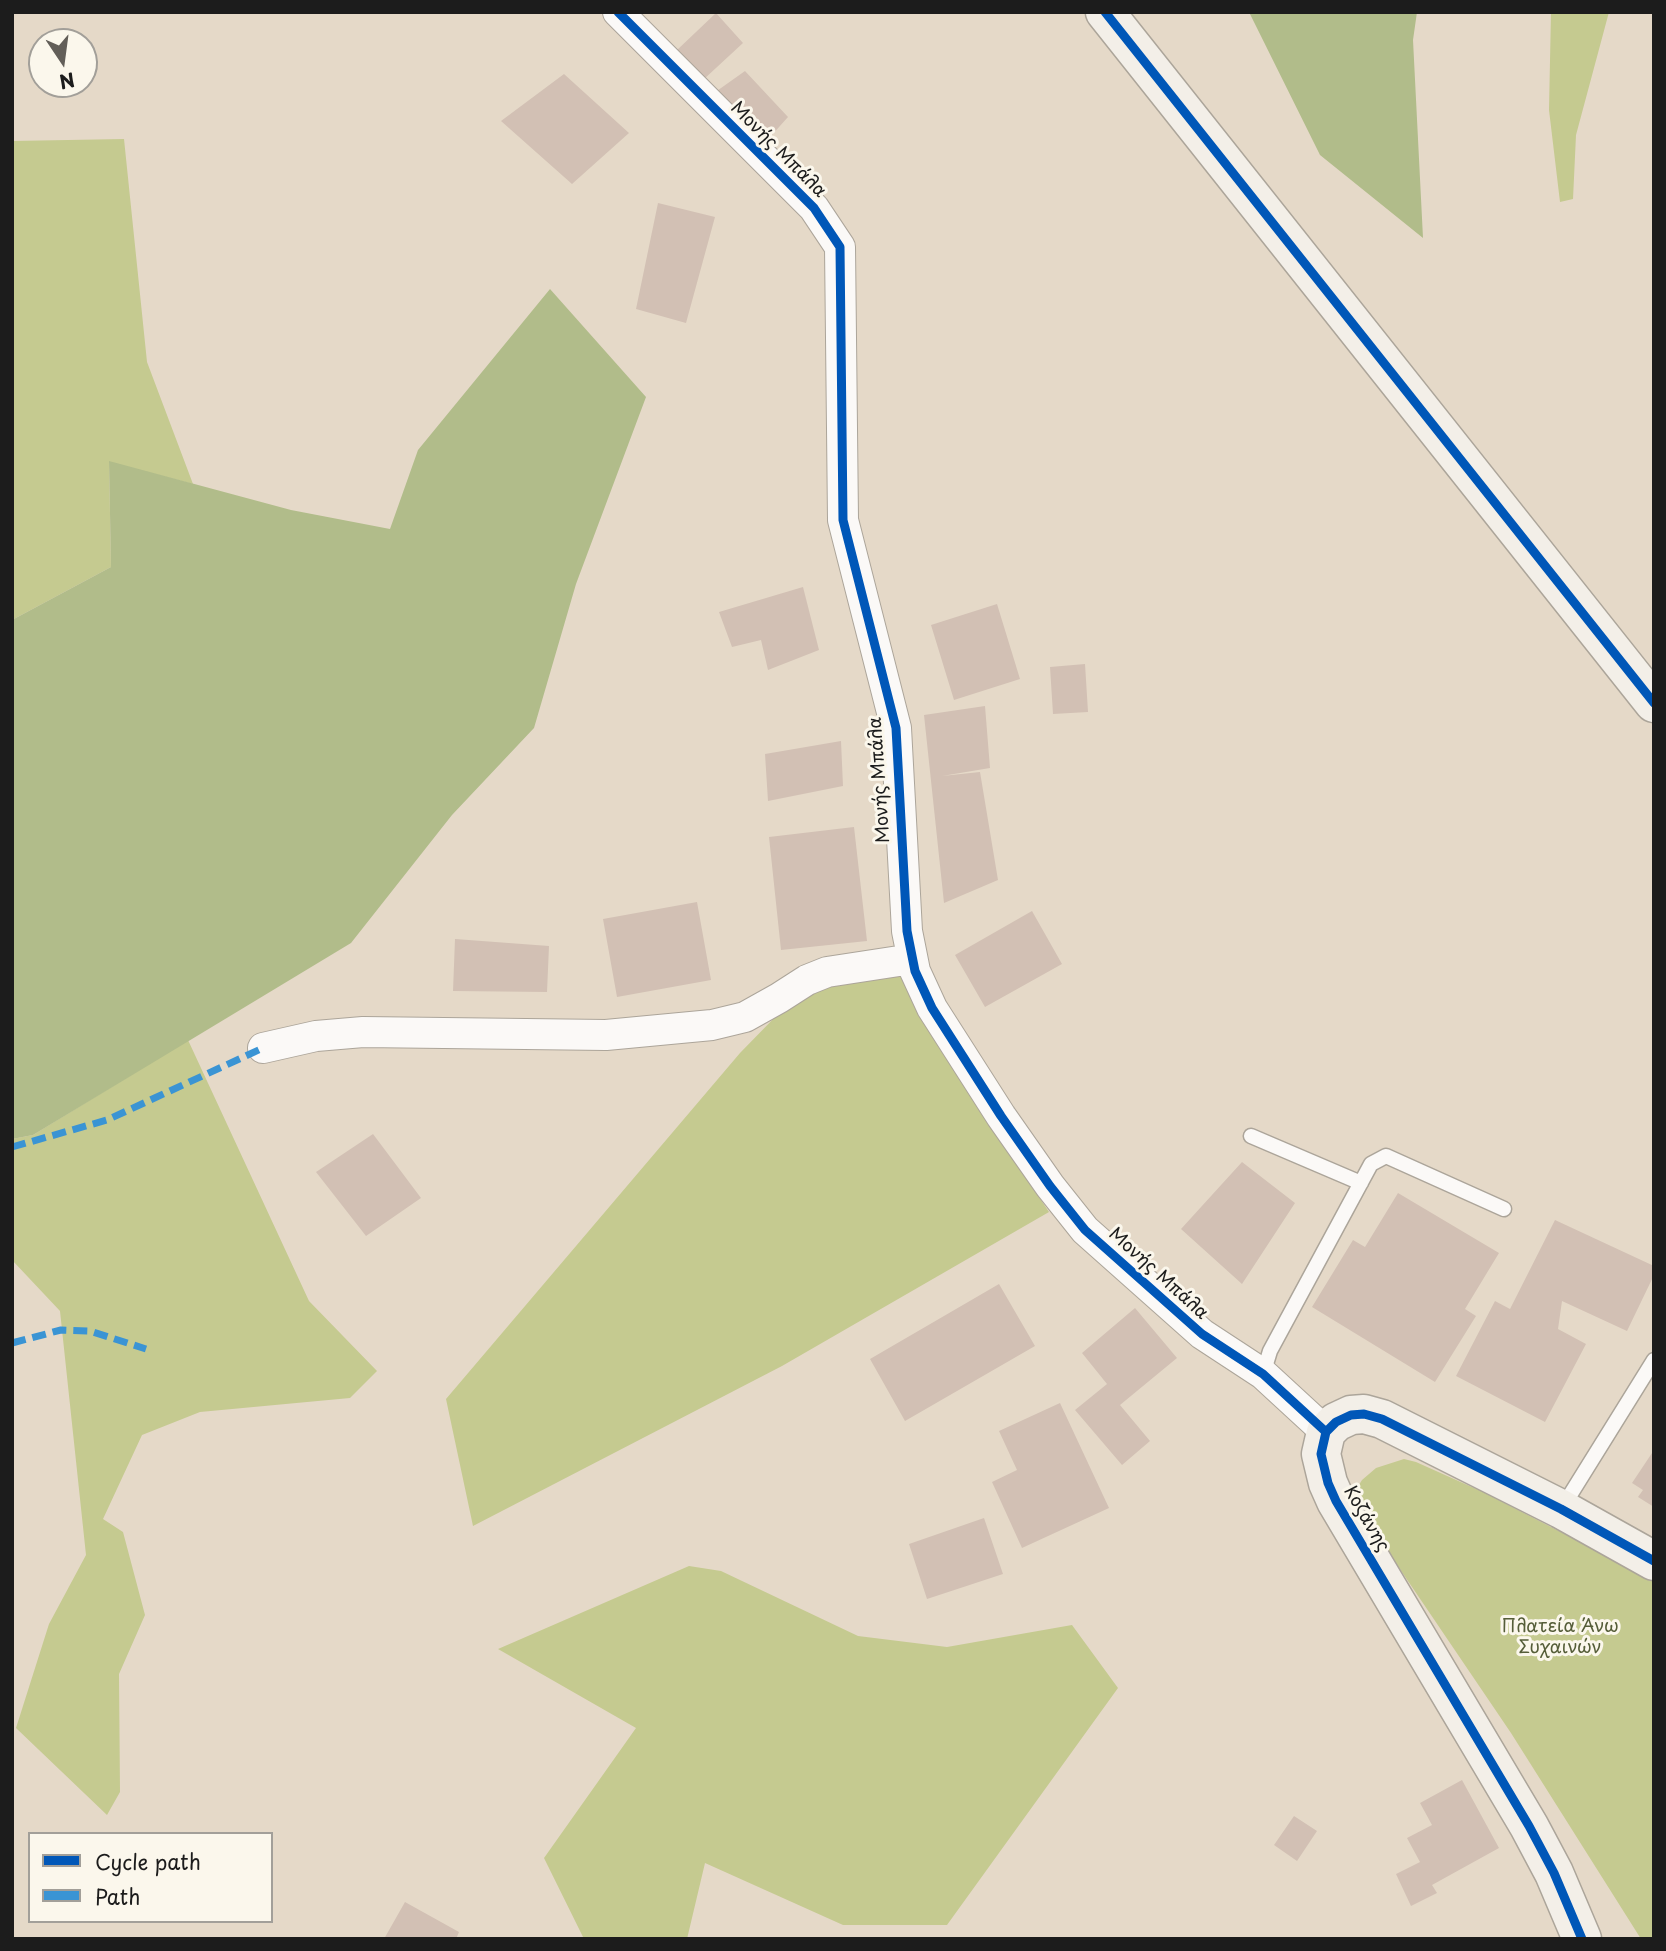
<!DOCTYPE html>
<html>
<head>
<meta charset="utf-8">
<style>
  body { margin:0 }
  #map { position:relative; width:1666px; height:1951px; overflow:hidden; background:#e5d9c8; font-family:"Playpen Sans",sans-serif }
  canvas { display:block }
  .frame { position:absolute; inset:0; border:14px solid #1c1c1c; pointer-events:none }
  .legend { position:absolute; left:28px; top:1832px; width:245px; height:91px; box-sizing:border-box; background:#fbf7ec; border:2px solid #a29f99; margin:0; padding:9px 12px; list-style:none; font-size:21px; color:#1c1c1c }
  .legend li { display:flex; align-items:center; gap:14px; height:35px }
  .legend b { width:35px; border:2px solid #a29f99 }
  .north { position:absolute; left:28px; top:28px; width:70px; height:70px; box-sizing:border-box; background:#fbf7ec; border:2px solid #a29f99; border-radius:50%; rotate:167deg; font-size:19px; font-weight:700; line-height:28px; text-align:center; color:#1c1c1c }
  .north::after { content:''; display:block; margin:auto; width:24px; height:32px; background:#625e58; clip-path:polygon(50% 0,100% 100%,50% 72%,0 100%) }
</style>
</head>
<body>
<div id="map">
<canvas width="1666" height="1951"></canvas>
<div class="frame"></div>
<ul class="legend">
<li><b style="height:9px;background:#0057b8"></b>Cycle path</li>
<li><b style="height:9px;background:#3a94d4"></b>Path</li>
</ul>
<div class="north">N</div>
</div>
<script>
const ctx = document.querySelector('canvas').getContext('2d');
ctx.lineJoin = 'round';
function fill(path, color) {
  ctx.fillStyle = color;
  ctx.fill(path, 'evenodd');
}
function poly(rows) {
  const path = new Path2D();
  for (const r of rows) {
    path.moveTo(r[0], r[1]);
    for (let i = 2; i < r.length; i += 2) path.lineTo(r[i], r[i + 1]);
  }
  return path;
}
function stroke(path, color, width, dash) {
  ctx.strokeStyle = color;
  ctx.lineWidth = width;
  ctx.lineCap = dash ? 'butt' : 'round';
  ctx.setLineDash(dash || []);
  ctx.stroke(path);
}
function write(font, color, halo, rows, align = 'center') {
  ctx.font = font + ' "Playpen Sans",sans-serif';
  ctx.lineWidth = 6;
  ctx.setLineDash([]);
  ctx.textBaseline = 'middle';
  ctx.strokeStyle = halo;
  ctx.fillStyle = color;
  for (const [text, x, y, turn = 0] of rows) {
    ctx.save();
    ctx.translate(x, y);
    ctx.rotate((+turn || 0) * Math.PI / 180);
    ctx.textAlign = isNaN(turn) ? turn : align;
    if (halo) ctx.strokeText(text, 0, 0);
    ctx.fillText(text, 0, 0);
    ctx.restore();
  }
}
fill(poly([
  [1551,12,1609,12,1576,135,1573,199,1560,202,1549,110],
  [124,139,147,362,193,484,109,462,111,567,12,620,12,141],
  [903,972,961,1080,1049,1212,782,1366,473,1526,446,1399,740,1053,780,1012,808,993,842,978],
  [188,1040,309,1301,377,1371,350,1398,200,1412,142,1435,103,1519,123,1532,145,1615,119,1674,120,1792,107,1815,16,1728,49,1624,86,1555,60,1311,12,1260,12,1139,33,1135],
  [1404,1459,1416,1462,1483,1492,1654,1580,1654,1939,1641,1939,1511,1733,1389,1553,1360,1498,1357,1488,1362,1480,1376,1468],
  [689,1566,721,1571,858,1636,947,1647,1072,1625,1118,1688,947,1925,843,1925,705,1863,687,1939,584,1939,544,1858,636,1728,498,1649]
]), '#c5ca90');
fill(poly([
  [1249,12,1417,12,1413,40,1423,238,1320,155],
  [550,289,646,397,576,584,534,728,452,815,351,943,33,1135,12,1139,12,620,111,567,109,461,291,510,390,529,418,450]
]), '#b1bc8a');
fill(poly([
  [716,13,743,43,703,80,676,51],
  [745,71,788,117,762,146,714,93],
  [564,74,629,133,572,184,501,121],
  [658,203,715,217,686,323,636,309],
  [803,587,819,650,768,670,761,640,732,647,719,612],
  [997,604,1020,679,954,700,931,625],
  [1085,664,1088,712,1053,714,1050,667],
  [985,706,990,768,942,776,980,772,998,880,944,903,924,715],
  [841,741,843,786,768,801,765,754],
  [854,827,867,941,781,950,769,837],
  [697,902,711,980,617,997,603,919],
  [1032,911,1062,964,985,1007,955,955],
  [455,939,549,946,547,992,453,991],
  [373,1134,421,1198,366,1236,316,1172],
  [1242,1162,1295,1203,1242,1284,1181,1229],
  [1398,1193,1499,1253,1465,1309,1476,1316,1435,1382,1312,1307,1353,1240,1365,1247],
  [1555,1220,1654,1266,1654,1275,1627,1331,1562,1301,1558,1329,1586,1344,1545,1422,1456,1376,1495,1301,1510,1309],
  [999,1284,1035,1346,905,1421,870,1359],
  [1135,1308,1177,1358,1120,1405,1150,1441,1122,1465,1075,1410,1107,1384,1082,1353],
  [1060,1403,1109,1508,1022,1548,992,1482,1017,1470,999,1431],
  [1654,1450,1654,1507,1638,1497,1643,1490,1632,1483],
  [984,1518,1003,1574,927,1599,909,1544],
  [1462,1780,1499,1848,1432,1885,1437,1893,1411,1906,1396,1874,1420,1862,1407,1838,1432,1825,1420,1803],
  [1294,1816,1317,1831,1297,1861,1274,1845],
  [405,1902,459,1932,456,1939,384,1939]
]), '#d2c0b4');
const lane = poly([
  [1251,1136,1361,1183],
  [1263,1374,1270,1351,1371,1164,1386,1156,1504,1209],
  [1562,1508,1654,1360]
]);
const street = poly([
  [618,12,814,208,840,247,843,520,896,728,907,931,915,971,932,1008,1001,1116,1050,1186,1085,1230,1202,1334,1263,1374,1326,1432],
  [263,1048,316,1036,363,1032,606,1035,712,1025,745,1017,779,998,807,980,827,972,912,959]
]);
const secondary = poly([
  [1105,12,1654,703],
  [1582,1939,1554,1873,1529,1826,1336,1501,1328,1483,1321,1454,1326,1432,1336,1422,1351,1415,1364,1414,1382,1419,1561,1509,1654,1561]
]);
stroke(lane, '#aca59a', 17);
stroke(street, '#aca59a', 32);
stroke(secondary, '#aca59a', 41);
stroke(lane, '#fbf9f7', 14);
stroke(street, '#fbf9f7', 30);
stroke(secondary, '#f3efe8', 38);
stroke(poly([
  [12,1147,107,1120,263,1048],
  [12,1343,61,1330,90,1331,146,1349]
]), '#3a94d4', 7, [14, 7]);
stroke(poly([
  [618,12,814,208,840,247,843,520,896,728,907,931,915,971,932,1008,1001,1116,1050,1186,1085,1230,1202,1334,1263,1374,1326,1432],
  [1105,12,1654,703],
  [1582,1939,1554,1873,1529,1826,1336,1501,1328,1483,1321,1454,1326,1432,1336,1422,1351,1415,1364,1414,1382,1419,1561,1509,1654,1561]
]), '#0057b8', 9);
write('18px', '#1c1c1c', '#fbf7ec', [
  ["Μονής Μπάλα",778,150,45],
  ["Μονής Μπάλα",880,780,-94],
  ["Μονής Μπάλα",1158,1274,42],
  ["Κοζάνης",1366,1519,60]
]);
write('18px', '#555d38', '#fbf7ec', [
  ["Πλατεία Άνω",1560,1627],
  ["Συχαινών",1560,1648]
]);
</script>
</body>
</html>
